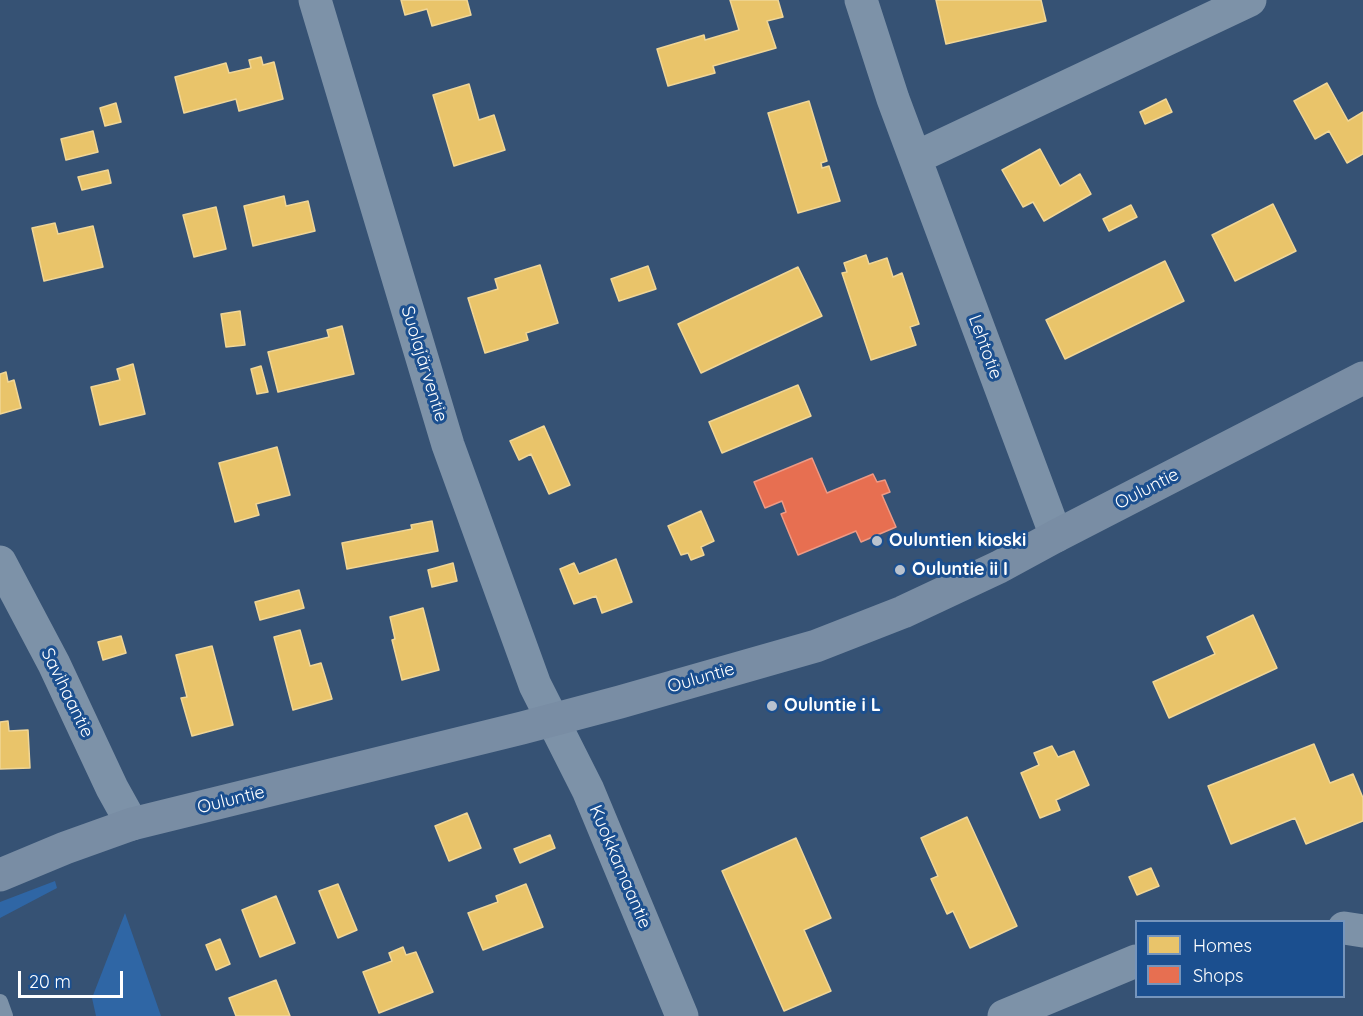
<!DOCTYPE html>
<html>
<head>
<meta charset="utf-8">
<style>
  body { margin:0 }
  #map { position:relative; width:1363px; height:1016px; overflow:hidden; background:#365274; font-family:Quicksand,sans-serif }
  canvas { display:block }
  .legend { position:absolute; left:1135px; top:920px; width:210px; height:78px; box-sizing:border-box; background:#1b4f8f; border:2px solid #7695bc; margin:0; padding:8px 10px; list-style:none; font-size:18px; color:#fff }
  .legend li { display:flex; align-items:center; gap:12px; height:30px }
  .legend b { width:30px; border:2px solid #7695bc }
  .scale { position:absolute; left:18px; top:971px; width:105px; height:27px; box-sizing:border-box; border:3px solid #fff; border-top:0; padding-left:8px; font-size:18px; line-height:21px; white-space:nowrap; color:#fff; -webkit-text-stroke:4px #1b4f8f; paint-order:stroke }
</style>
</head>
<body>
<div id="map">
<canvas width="1363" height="1016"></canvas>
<ul class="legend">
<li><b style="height:16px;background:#e9c46a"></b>Homes</li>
<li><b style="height:16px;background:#e76f51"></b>Shops</li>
</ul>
<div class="scale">20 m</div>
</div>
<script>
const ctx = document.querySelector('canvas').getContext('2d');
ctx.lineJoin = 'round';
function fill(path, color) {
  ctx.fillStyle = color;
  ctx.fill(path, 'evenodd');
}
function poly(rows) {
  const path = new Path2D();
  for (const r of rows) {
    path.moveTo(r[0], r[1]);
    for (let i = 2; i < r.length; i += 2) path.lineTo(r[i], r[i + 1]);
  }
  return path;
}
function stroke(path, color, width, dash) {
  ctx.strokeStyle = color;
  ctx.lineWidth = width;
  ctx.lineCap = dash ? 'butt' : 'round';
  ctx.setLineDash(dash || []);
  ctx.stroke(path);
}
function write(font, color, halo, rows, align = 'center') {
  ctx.font = font + ' Quicksand,sans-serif';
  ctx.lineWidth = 6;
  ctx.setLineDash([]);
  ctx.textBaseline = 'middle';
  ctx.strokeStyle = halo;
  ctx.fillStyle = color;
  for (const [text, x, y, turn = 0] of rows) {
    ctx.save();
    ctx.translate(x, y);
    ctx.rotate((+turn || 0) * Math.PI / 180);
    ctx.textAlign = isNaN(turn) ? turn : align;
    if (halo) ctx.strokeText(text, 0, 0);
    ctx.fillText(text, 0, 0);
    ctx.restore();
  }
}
fill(poly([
  [55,881,57,888,0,918,0,902],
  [125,913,161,1016,96,1016,92,998]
]), '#2f66a5');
const homes = poly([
  [401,0,467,0,471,15,432,26,427,9,405,15,401,0],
  [730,0,778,0,783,17,767,21,776,48,713,66,715,73,668,86,657,49,704,35,705,40,739,30,730,0],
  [936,0,1041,0,1046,21,946,44,936,0],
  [261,57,263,65,274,62,283,99,239,111,236,99,184,113,175,77,226,63,229,73,251,68,249,60,261,57],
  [1327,83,1348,121,1363,112,1363,154,1347,163,1329,131,1315,139,1294,101,1327,83],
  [469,84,479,120,494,115,505,150,454,166,433,95,469,84],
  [1166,99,1172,112,1145,124,1140,112,1166,99],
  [809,101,827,161,821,163,822,168,829,166,840,201,798,213,768,113,809,101],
  [116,103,121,122,105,126,100,108,116,103],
  [93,131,98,152,66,160,61,139,93,131],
  [1040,149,1060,186,1080,174,1091,194,1044,221,1033,202,1023,207,1002,170,1040,149],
  [108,170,111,183,82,190,78,177,108,170],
  [284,196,286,206,308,201,315,231,253,246,244,206,284,196],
  [1273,204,1296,251,1235,281,1212,235,1273,204],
  [1131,205,1137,217,1109,231,1103,219,1131,205],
  [216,207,226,249,194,257,183,215,216,207],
  [55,223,58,234,93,226,103,267,44,281,32,228,55,223],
  [866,255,869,264,887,258,893,277,902,273,919,324,910,327,916,345,871,360,842,273,847,272,844,263,866,255],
  [1165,261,1184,301,1065,359,1046,320,1165,261],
  [540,265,558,323,526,333,528,340,485,353,468,298,498,289,495,279,540,265],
  [648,266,656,289,619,301,611,279,648,266],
  [798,267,822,316,701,373,678,324,798,267],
  [240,311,245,345,226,347,221,314,240,311],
  [342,326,354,374,278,392,268,352,329,337,327,330,342,326],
  [133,364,145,414,100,425,91,387,120,380,117,369,133,364],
  [261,366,268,392,257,394,251,369,261,366],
  [6,372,8,382,14,380,21,408,0,414,0,374,6,372],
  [798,385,811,416,722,453,709,422,798,385],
  [544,426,570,485,549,494,531,454,519,460,510,441,544,426],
  [277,447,290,495,256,504,259,515,235,522,219,463,277,447],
  [701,511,714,541,701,547,704,555,691,560,688,553,681,555,668,526,701,511],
  [432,521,438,551,347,569,342,543,412,529,411,525,432,521],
  [616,559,632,602,602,613,596,596,574,604,560,569,574,563,579,574,616,559],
  [453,563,457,581,432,587,428,570,453,563],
  [299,590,304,608,260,620,255,602,299,590],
  [423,608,439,670,402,680,392,640,395,639,390,617,423,608],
  [1253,615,1277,668,1169,718,1153,682,1215,654,1207,637,1253,615],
  [300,630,310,666,321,663,332,699,293,710,274,637,300,630],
  [121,636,126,653,103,660,98,642,121,636],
  [212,646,233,725,192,736,181,698,187,697,176,655,212,646],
  [8,721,9,731,28,730,30,768,0,769,0,722,8,721],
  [1314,744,1330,783,1353,774,1363,798,1363,821,1306,844,1295,818,1231,844,1208,786,1314,744],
  [1052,746,1058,757,1074,751,1089,785,1056,800,1060,810,1040,818,1021,773,1039,765,1034,753,1052,746],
  [467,813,481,848,449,861,435,826,467,813],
  [967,817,1017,926,970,948,953,911,947,914,931,879,938,876,921,838,967,817],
  [550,835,555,848,520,863,514,849,550,835],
  [796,838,831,918,804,930,831,991,784,1011,722,871,796,838],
  [1151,868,1159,886,1137,895,1129,877,1151,868],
  [338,884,357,930,338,938,319,891,338,884],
  [526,884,543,927,483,950,468,913,498,902,496,896,526,884],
  [276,896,295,943,260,957,242,910,276,896],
  [220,939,230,964,216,970,206,945,220,939],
  [403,947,406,955,416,952,433,992,379,1013,363,972,392,961,389,953,403,947],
  [276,980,290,1016,236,1016,229,998,276,980]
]);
fill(homes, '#e9c46a');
stroke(homes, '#f0d697', 1.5);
const shops = poly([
  [812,458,827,493,873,474,877,482,885,480,890,492,882,495,896,527,861,542,856,531,798,555,781,514,786,512,782,501,765,508,754,482,812,458]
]);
fill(shops, '#e76f51');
stroke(shops, '#ee9a85', 1.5);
stroke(poly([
  [0,1002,5,1016]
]), '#7d92a8', 16);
stroke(poly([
  [315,0,448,445,535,685,588,790,682,1016],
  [861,0,893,99,1056,536],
  [915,158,1250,0],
  [0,562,54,664,112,788,132,824],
  [1344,928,1363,931],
  [1004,1016,1136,961]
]), '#7d92a8', 33);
stroke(poly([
  [0,875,65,848,132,824,522,728,620,702,816,646,903,612,999,567,1056,536,1363,378]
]), '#798da4', 33);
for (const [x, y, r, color] of [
  [877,541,6,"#b9c2ce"],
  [900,570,6,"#b9c2ce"],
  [772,706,6,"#b9c2ce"]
]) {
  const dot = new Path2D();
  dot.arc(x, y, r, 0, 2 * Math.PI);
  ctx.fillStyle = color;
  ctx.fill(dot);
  stroke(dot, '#1b4f8f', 2);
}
write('18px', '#fff', '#1b4f8f', [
  ["Lehtotie",985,347,70],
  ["Suolajärventie",424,364,73],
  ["Ouluntie",1147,489,-27],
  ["Ouluntie",701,678,-16],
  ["Savihaantie",67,693,64],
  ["Ouluntie",231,800,-14],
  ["Kuokkamaantie",620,867,67]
]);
write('bold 18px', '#fff', '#1b4f8f', [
  ["Ouluntien kioski",889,541],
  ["Ouluntie ii I",912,570],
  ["Ouluntie i L",784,706]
], 'left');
</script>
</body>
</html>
